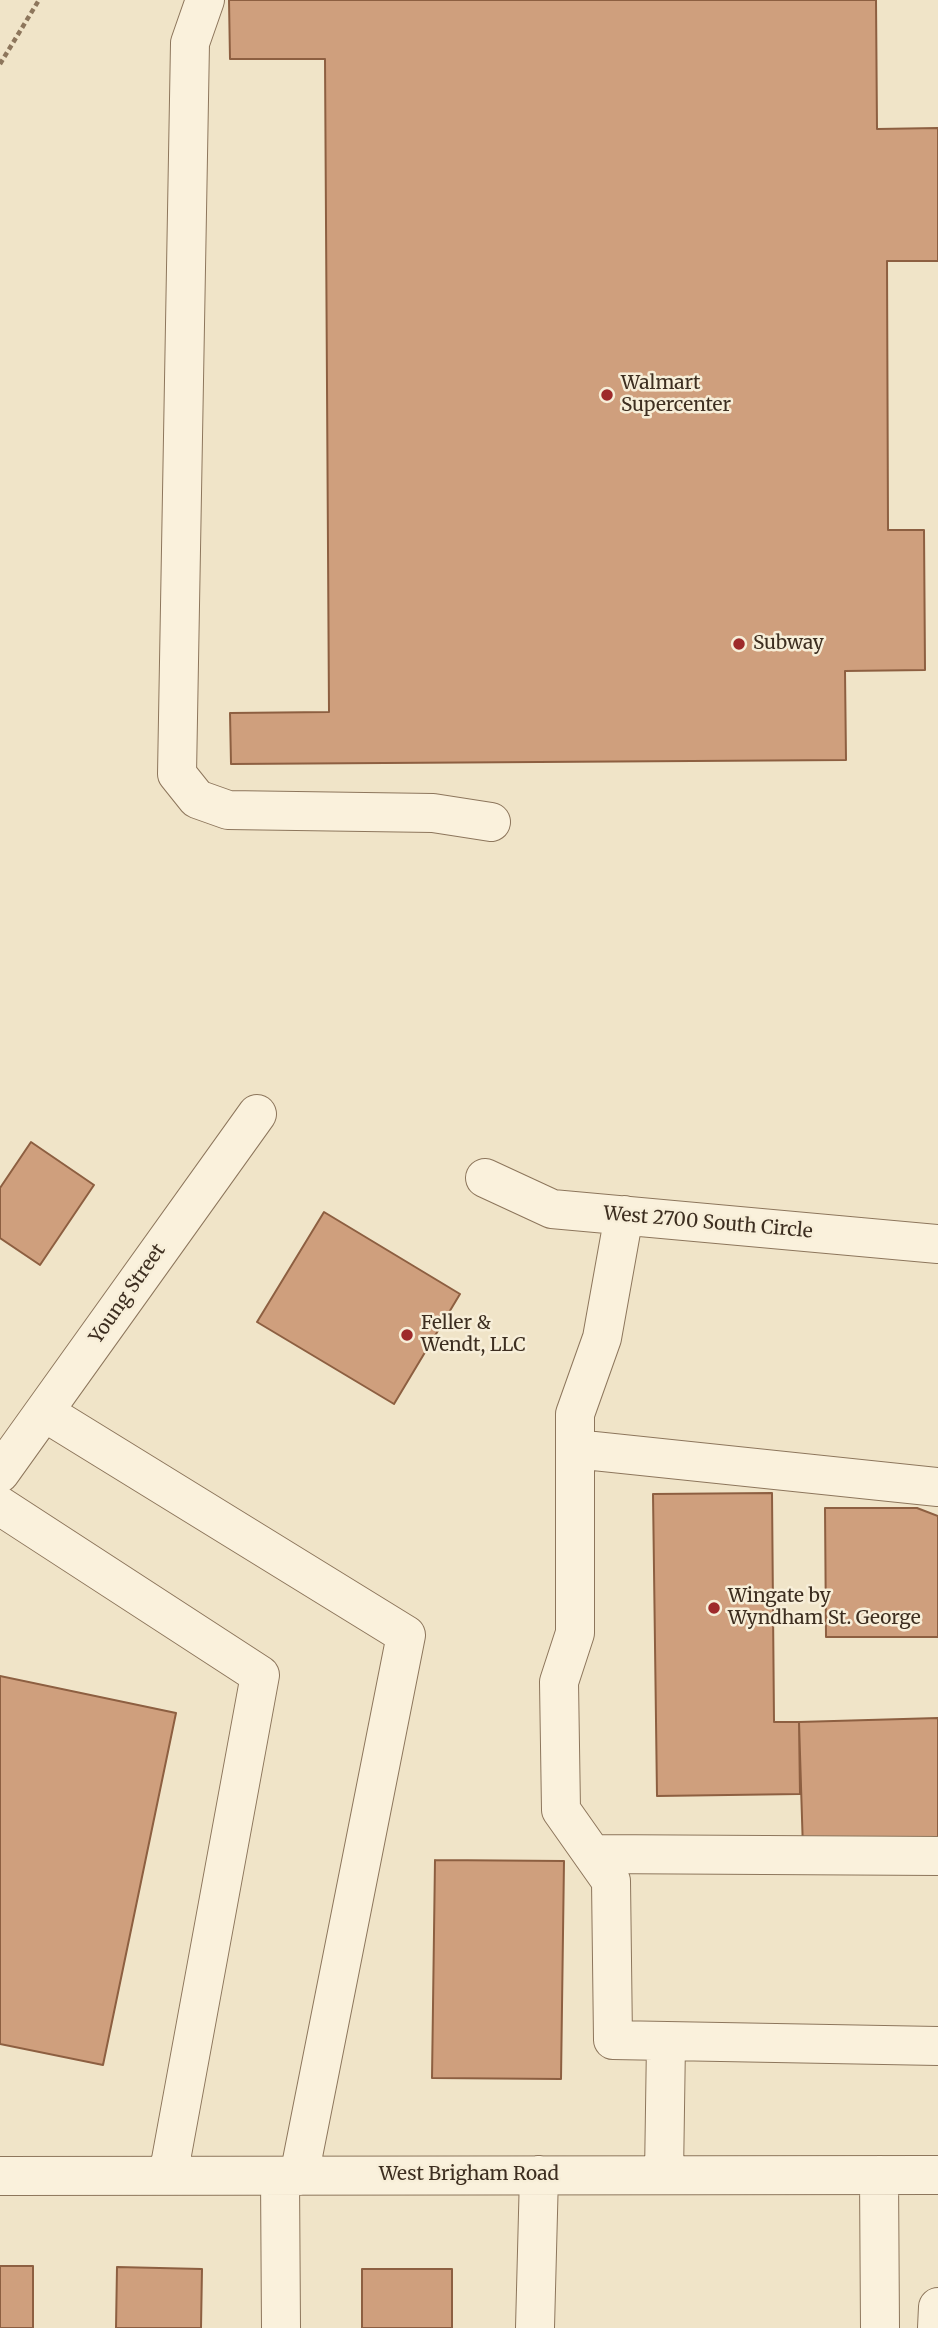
<!DOCTYPE html>
<html>
<head>
<meta charset="utf-8">
<style>
  body { margin:0 }
  canvas { display:block; background:#f0e4c8 }
</style>
</head>
<body>
<canvas width="938" height="2328"></canvas>
<script>
const ctx = document.querySelector('canvas').getContext('2d');
ctx.lineJoin = 'round';
function fill(path, color) {
  ctx.fillStyle = color;
  ctx.fill(path, 'evenodd');
}
function poly(rows) {
  const path = new Path2D();
  for (const r of rows) {
    path.moveTo(r[0], r[1]);
    for (let i = 2; i < r.length; i += 2) path.lineTo(r[i], r[i + 1]);
  }
  return path;
}
function stroke(path, color, width, dash) {
  ctx.strokeStyle = color;
  ctx.lineWidth = width;
  ctx.lineCap = dash ? 'butt' : 'round';
  ctx.setLineDash(dash || []);
  ctx.stroke(path);
}
function write(font, color, halo, rows, align = 'center') {
  ctx.font = font + ' Merriweather,serif';
  ctx.lineWidth = 5;
  ctx.setLineDash([]);
  ctx.textBaseline = 'middle';
  ctx.strokeStyle = halo;
  ctx.fillStyle = color;
  for (const [text, x, y, turn = 0] of rows) {
    ctx.save();
    ctx.translate(x, y);
    ctx.rotate((+turn || 0) * Math.PI / 180);
    ctx.textAlign = isNaN(turn) ? turn : align;
    if (halo) ctx.strokeText(text, 0, 0);
    ctx.fillText(text, 0, 0);
    ctx.restore();
  }
}
const building = poly([
  [229,0,876,0,877,129,938,128,938,261,887,261,888,530,924,530,925,670,845,671,846,760,231,764,230,713,329,712,325,59,230,59,229,0],
  [31,1142,94,1185,40,1265,0,1238,0,1188,31,1142],
  [324,1212,460,1294,394,1404,257,1322,324,1212],
  [772,1493,774,1722,799,1722,800,1794,657,1796,653,1494,772,1493],
  [825,1508,917,1508,938,1516,938,1637,826,1637,825,1508],
  [0,1676,176,1713,103,2065,0,2044,0,1676],
  [938,1718,938,1847,803,1850,799,1722,938,1718],
  [435,1860,564,1861,561,2079,432,2078,435,1860],
  [0,2266,33,2266,33,2328,0,2328,0,2266],
  [117,2267,202,2269,201,2328,116,2328,117,2267],
  [362,2269,452,2269,452,2328,362,2328,362,2269]
]);
fill(building, '#cf9f7d');
stroke(building, '#8d5f41', 2);
const minor = poly([
  [205,0,190,43,177,774,197,799,228,810,433,813,491,822],
  [485,1178,552,1209,938,1244],
  [624,1215,602,1338,575,1414,575,1633,559,1682,561,1810,611,1881,613,2040,938,2046],
  [44,1412,406,1635,299,2176],
  [575,1449,938,1487],
  [0,1473,257,1114],
  [0,1506,260,1675,168,2176],
  [592,1854,938,1856],
  [664,2175,666,2042],
  [879,2175,880,2328],
  [0,2176,938,2175],
  [280,2176,281,2328],
  [535,2328,539,2175],
  [937,2328,938,2307]
]);
stroke(minor, '#8d765c', 40);
stroke(poly([
  [0,64,39,0]
]), '#8d765c', 4.5, [5, 3.5]);
stroke(minor, '#faf1dc', 38);
for (const [x, y, r, color] of [
  [607,395,7,"#9e2a2b"],
  [739,644,7,"#9e2a2b"],
  [407,1335,7,"#9e2a2b"],
  [714,1608,7,"#9e2a2b"]
]) {
  const dot = new Path2D();
  dot.arc(x, y, r, 0, 2 * Math.PI);
  ctx.fillStyle = color;
  ctx.fill(dot);
  stroke(dot, '#f7eed8', 2.5);
}
write('19px', '#3d2e20', '#f7eed8', [
  ["Walmart",621,384],
  ["Supercenter",621,406],
  ["Subway",753,644],
  ["Feller &",421,1324],
  ["Wendt, LLC",421,1346],
  ["Wingate by",728,1597],
  ["Wyndham St. George",728,1619]
], 'left');
write('19px', '#3d2e20', '#f7eed8', [
  ["West 2700 South Circle",708,1223,5],
  ["Young Street",128,1294,-55],
  ["West Brigham Road",469,2175]
]);
</script>
</body>
</html>
